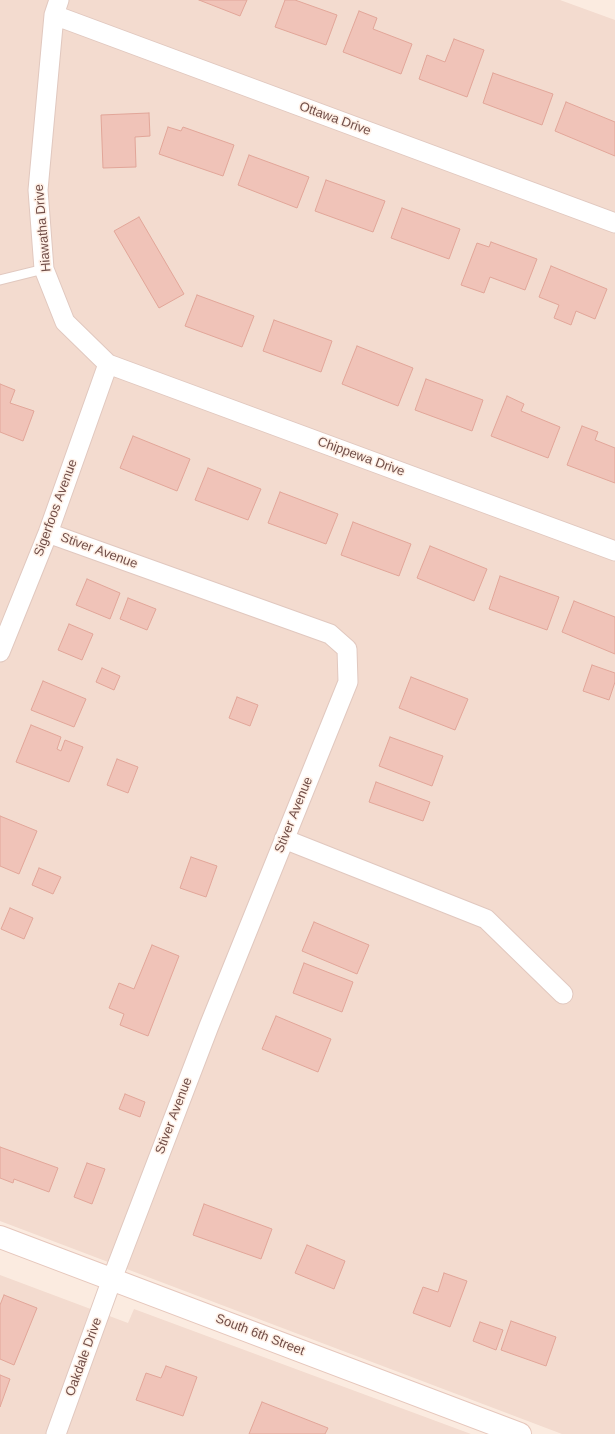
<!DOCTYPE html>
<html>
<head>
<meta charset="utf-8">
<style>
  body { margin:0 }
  canvas { display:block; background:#fbebe0 }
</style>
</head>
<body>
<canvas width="615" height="1434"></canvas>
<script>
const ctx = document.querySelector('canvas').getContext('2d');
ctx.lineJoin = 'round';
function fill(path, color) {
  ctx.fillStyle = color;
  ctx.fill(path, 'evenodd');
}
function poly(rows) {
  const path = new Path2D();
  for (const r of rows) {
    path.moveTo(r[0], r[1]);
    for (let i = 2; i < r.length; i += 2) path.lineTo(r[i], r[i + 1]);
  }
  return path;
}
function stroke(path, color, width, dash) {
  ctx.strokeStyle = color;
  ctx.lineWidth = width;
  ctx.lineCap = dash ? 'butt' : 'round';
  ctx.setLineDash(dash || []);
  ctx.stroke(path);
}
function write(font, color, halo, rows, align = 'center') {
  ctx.font = font + ' Helvetica,sans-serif';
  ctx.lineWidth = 3;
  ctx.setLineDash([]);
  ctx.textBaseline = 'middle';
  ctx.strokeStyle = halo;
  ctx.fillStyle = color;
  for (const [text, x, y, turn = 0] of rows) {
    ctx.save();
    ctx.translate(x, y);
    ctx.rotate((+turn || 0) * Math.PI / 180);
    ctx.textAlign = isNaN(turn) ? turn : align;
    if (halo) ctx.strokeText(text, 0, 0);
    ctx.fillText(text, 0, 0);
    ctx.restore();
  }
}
fill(poly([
  [0,0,560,0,615,20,615,1434,562,1434,0,1221],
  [0,1275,128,1323,134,1309,471,1434,0,1434]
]), '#f3dbcf');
const building = poly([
  [199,0,247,0,240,16,199,0],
  [285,0,295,0,337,15,326,45,275,27,285,0],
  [359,11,377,18,373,29,412,44,401,74,343,52,359,11],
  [454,39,484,50,467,97,419,79,427,55,445,62,454,39],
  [493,73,553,94,542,125,483,103,493,73],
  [566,102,615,122,615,156,555,131,566,102],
  [149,113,150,136,135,137,136,167,103,168,101,115,149,113],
  [168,127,181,131,183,127,234,145,223,176,159,154,168,127],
  [249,155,309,177,297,208,238,185,249,155],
  [326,180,385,201,373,232,315,211,326,180],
  [402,208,460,229,449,259,391,238,402,208],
  [139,217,184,294,159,308,114,231,139,217],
  [491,242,537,259,525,290,490,277,484,293,461,285,477,243,489,247,491,242],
  [551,266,607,289,595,319,576,311,571,325,554,318,559,305,539,297,551,266],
  [197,295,254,316,242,347,185,326,197,295],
  [274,320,332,341,321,372,263,351,274,320],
  [357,346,413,368,398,406,342,384,357,346],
  [426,379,483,400,472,431,415,410,426,379],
  [0,384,15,390,10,403,34,411,23,441,0,432,0,384],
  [507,396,524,404,521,411,560,427,548,458,491,436,507,396],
  [582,426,598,432,595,440,615,448,615,483,567,465,582,426],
  [133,436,190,459,177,491,120,468,133,436],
  [208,468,261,489,248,520,195,500,208,468],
  [280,492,338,514,326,544,268,523,280,492],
  [353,522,411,544,399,576,341,555,353,522],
  [430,546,487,569,474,601,417,578,430,546],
  [500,576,559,597,547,630,489,609,500,576],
  [87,579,120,593,110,619,76,605,87,579],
  [128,598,156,609,147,630,120,619,128,598],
  [574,601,615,617,615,654,562,632,574,601],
  [69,624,93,634,82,660,58,650,69,624],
  [592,665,615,673,615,682,609,700,583,691,592,665],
  [102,668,120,676,114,690,96,682,102,668],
  [411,677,468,699,455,730,399,708,411,677],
  [43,681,86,699,74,727,31,710,43,681],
  [237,697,258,705,250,726,229,718,237,697],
  [31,725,61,737,57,749,61,751,65,740,83,747,69,782,16,762,31,725],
  [390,737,443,756,432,786,379,766,390,737],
  [117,759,138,767,128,793,107,785,117,759],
  [376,782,430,802,423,821,369,802,376,782],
  [0,816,37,831,19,874,0,866,0,816],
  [191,857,217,866,206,897,180,888,191,857],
  [39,868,61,877,53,894,32,885,39,868],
  [10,908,33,918,24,939,1,929,10,908],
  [314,922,369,945,357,974,302,951,314,922],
  [152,945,179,956,148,1036,120,1025,124,1014,109,1008,119,983,134,989,152,945],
  [304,963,353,982,342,1012,293,993,304,963],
  [276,1016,331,1039,318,1072,262,1049,276,1016],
  [125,1094,145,1102,140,1117,119,1109,125,1094],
  [0,1147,58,1168,49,1192,14,1179,13,1183,0,1178,0,1147],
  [87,1163,105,1169,92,1204,74,1197,87,1163],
  [204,1204,272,1229,261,1259,193,1235,204,1204],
  [307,1245,345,1261,334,1289,295,1273,307,1245],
  [444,1273,467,1281,450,1327,413,1313,423,1287,438,1292,444,1273],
  [4,1295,37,1308,14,1365,0,1359,0,1305,4,1295],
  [511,1321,556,1337,546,1366,501,1350,511,1321],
  [480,1322,503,1330,496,1350,473,1341,480,1322],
  [166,1366,197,1377,183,1416,136,1400,146,1373,161,1378,166,1366],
  [0,1375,10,1379,0,1407,0,1375],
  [262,1402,328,1428,325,1434,249,1434,262,1402]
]);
fill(building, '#f0c3b8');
stroke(building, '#e2a699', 1);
const lane = poly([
  [0,280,44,269]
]);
const street = poly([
  [59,0,54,15,38,190,44,269,65,322,108,364,615,551],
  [54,15,615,223],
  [48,533,330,634,347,649,348,682,209,1026,112,1279,56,1434],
  [0,652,48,533,108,364],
  [284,839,486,919,563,994]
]);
const secondary = poly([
  [0,1237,520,1434]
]);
stroke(lane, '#e1c8bf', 11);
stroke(street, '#e1c8bf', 21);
stroke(secondary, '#e6c7bc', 24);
stroke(lane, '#fff', 9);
stroke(street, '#fff', 19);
stroke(secondary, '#fff', 22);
write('13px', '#714e48', '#fff0e6', [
  ["Ottawa Drive",335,119,20],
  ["Hiawatha Drive",43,228,-95],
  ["Chippewa Drive",361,457,20],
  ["Sigerfoos Avenue",56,508,-70],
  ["Stiver Avenue",99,551,20],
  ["Stiver Avenue",294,815,-68],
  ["Stiver Avenue",174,1116,-69],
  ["South 6th Street",260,1335,21],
  ["Oakdale Drive",84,1357,-70]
]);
</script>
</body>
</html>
